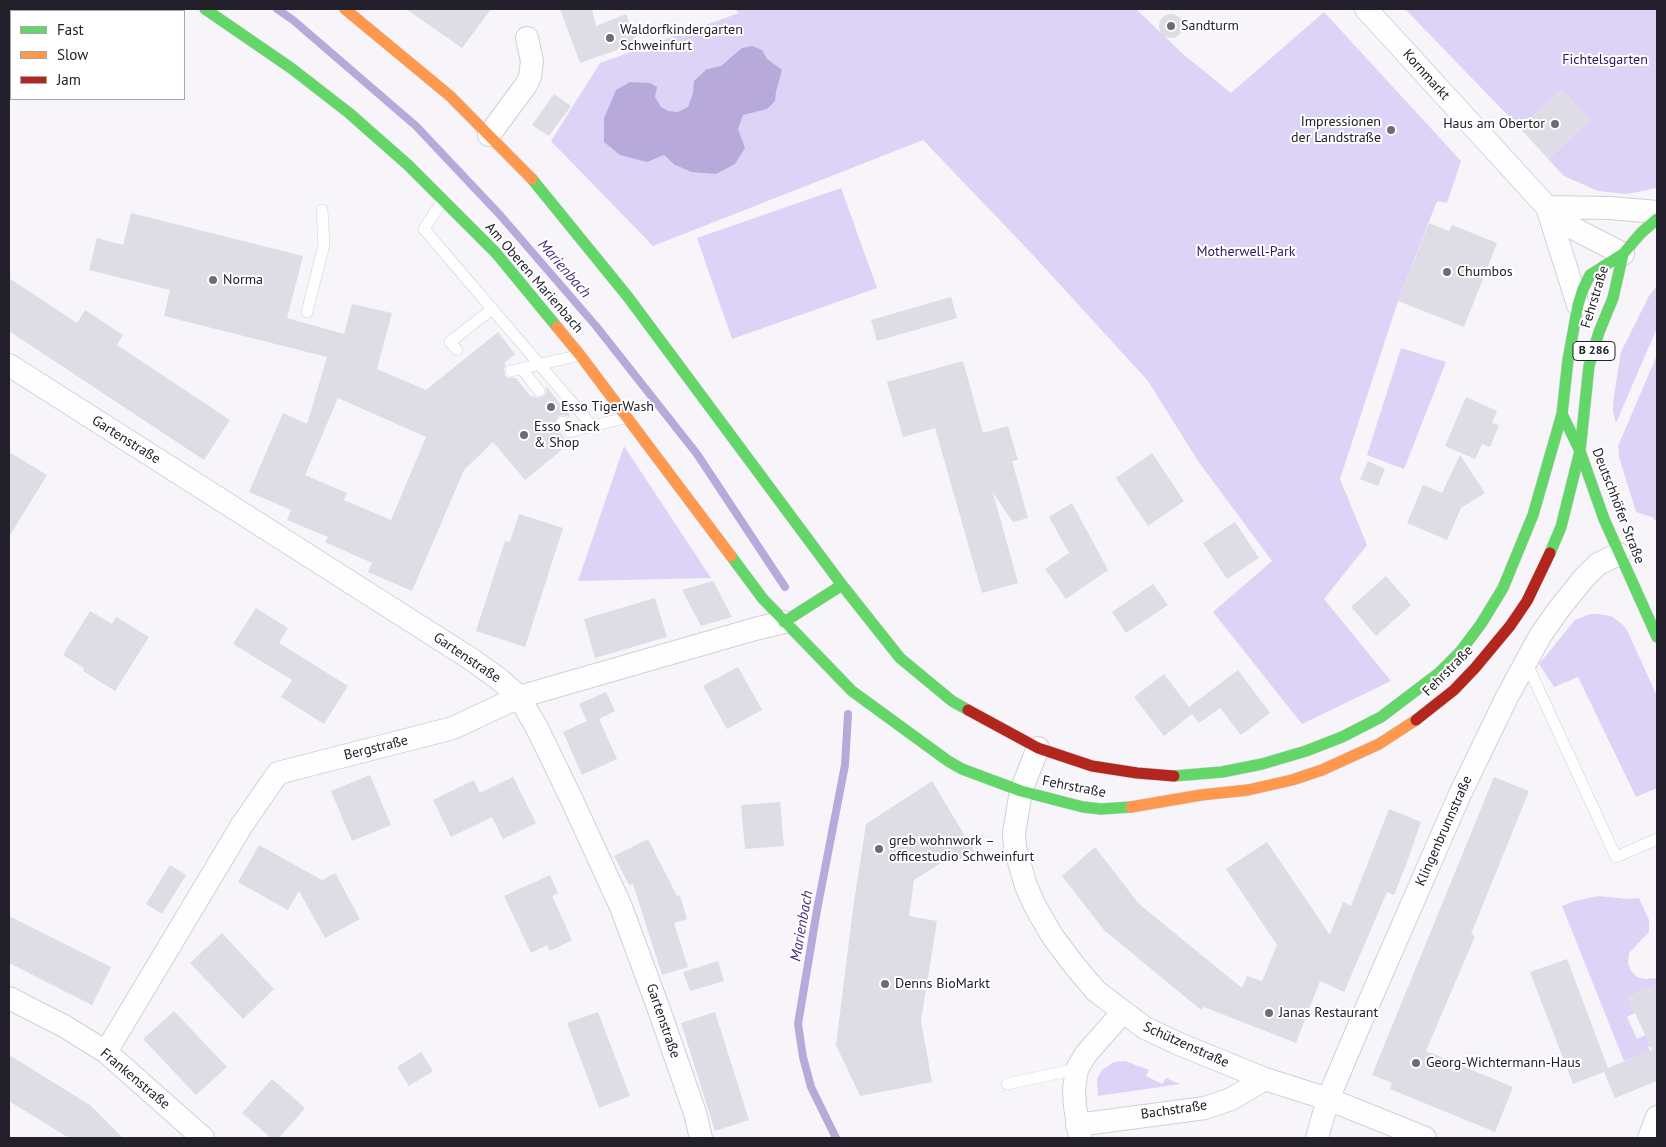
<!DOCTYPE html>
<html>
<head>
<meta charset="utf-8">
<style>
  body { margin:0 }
  #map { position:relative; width:1666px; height:1147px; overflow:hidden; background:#f7f5f9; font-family:"PT Sans",sans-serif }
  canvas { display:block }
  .frame { position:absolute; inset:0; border:10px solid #23202b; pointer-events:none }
  .legend { position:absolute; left:10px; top:10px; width:175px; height:90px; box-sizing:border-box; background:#fff; border:1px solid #a7a6aa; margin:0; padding:6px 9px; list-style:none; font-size:15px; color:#23202b }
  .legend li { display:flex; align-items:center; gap:10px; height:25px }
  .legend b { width:25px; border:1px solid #a7a6aa }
</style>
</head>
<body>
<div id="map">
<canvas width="1666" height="1147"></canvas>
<div class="frame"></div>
<ul class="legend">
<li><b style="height:6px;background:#63d668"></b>Fast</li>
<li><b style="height:6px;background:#ff974d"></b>Slow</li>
<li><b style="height:6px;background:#b3261e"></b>Jam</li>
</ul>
</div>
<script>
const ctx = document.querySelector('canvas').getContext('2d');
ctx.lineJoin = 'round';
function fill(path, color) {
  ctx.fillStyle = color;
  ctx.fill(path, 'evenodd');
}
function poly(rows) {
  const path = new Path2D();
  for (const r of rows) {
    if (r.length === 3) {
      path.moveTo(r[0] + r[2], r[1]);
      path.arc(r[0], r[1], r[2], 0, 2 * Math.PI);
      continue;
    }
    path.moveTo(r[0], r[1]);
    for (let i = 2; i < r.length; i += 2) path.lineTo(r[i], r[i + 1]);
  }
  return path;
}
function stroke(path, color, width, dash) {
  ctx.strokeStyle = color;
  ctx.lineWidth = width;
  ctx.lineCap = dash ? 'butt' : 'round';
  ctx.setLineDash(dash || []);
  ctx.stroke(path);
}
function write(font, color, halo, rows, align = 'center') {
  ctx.font = font + ' "PT Sans",sans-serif';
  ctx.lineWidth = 4;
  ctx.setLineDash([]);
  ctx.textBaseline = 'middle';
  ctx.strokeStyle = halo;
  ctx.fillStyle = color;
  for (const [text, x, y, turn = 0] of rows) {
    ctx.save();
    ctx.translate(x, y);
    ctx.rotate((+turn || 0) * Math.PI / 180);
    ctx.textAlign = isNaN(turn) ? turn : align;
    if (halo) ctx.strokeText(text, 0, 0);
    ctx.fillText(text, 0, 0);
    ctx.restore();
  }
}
fill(poly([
  [735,9,1136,9,1183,54,1231,93,1324,12,1461,161,1447,203,1437,201,1398,301,1340,479,1367,545,1324,599,1391,681,1302,724,1213,612,1272,561,1198,461,1148,381,1033,255,923,140,653,246,551,141,600,63,739,13],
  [1405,9,1657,9,1657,188,1627,194,1598,191,1564,176,1548,159,1590,120,1562,90,1520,128],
  [841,188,877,288,732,339,697,238],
  [1657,286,1657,328,1616,423,1613,411,1614,396,1621,352,1649,296],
  [1401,348,1446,362,1404,469,1367,455],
  [1657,355,1657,522,1652,517,1636,512,1619,457,1618,446],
  [624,446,711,578,578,581],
  [1590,614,1598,614,1611,616,1622,624,1627,630,1657,696,1657,788,1636,797,1578,677,1554,687,1539,664,1575,620],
  [1599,896,1627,899,1639,898,1649,920,1649,932,1629,953,1628,963,1631,971,1637,977,1645,979,1657,978,1657,984,1628,998,1635,1013,1627,1017,1637,1039,1645,1035,1651,1046,1648,1047,1653,1057,1655,1056,1657,1061,1657,1075,1652,1077,1642,1054,1624,1061,1562,906,1575,901],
  [1125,1061,1149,1070,1146,1076,1162,1084,1166,1078,1180,1084,1098,1096,1097,1079,1102,1070,1114,1062]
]), '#ddd3f7');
fill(poly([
  [752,46,762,50,767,59,782,70,776,92,775,101,767,109,743,115,738,129,745,148,735,164,716,174,692,172,675,165,664,155,647,162,620,155,604,142,604,118,616,90,630,82,650,83,657,87,655,97,661,107,668,111,678,112,688,107,693,93,694,81,707,69,721,66,742,48]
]), '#b7aada');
stroke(poly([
  [277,9,293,20,416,126,500,215,596,326,697,454,785,587],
  [836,1138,811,1087,803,1057,798,1024,817,910,845,765,848,714]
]), '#b7aada', 8);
fill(poly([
  [406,9,491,9,462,48],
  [560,9,592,9,596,26,626,14,637,43,580,63],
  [1171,26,12],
  [1562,90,1590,120,1548,159,1520,128],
  [554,94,571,106,549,136,532,125],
  [131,213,303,256,287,318,344,334,352,304,392,313,377,369,426,390,498,332,515,354,504,363,506,365,504,369,505,376,509,378,516,378,531,397,533,396,537,398,543,397,546,393,546,386,570,416,568,417,564,415,558,416,555,423,556,427,569,444,525,480,493,442,464,470,412,591,368,572,372,563,325,542,328,537,287,520,291,510,249,492,283,413,307,424,327,357,164,316,170,290,89,270,97,238,123,245],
  [338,398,426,437,391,520,344,500,347,493,305,475],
  [1429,223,1449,231,1452,225,1497,243,1464,327,1398,301],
  [9,278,77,323,85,310,123,335,117,345,230,420,204,460,9,331],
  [951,297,957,318,877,341,871,320],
  [963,361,983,433,1008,426,1018,460,1012,461,1028,518,1013,522,993,493,1018,583,982,593,935,428,903,437,887,382],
  [1466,397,1497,411,1492,423,1499,425,1490,447,1482,444,1475,459,1445,446],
  [9,452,47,475,9,537],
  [1152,453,1184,501,1148,526,1116,478],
  [1460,455,1485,493,1461,508,1447,540,1407,523,1423,485,1442,493],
  [1368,461,1385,469,1378,486,1360,479],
  [1072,503,1108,570,1066,599,1045,569,1069,553,1049,517],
  [519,514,563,528,525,647,476,631,505,541,510,542],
  [1235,522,1259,558,1227,579,1203,543],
  [1386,576,1411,605,1376,636,1351,607],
  [713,581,732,617,701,626,682,590],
  [1153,584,1168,605,1126,633,1112,612],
  [655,598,667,637,595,658,584,619],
  [256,608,288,628,279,643,348,686,324,724,281,697,292,680,233,644],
  [90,611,112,624,116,617,149,637,115,691,83,671,84,668,63,655],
  [738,667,762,710,727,729,703,686],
  [1238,670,1270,713,1241,735,1220,708,1199,723,1192,714,1164,736,1134,697,1164,674,1189,707],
  [606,692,615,711,599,719,617,759,582,775,563,732,587,721,579,704],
  [370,775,391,825,352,841,331,791],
  [513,777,536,823,503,839,492,817,451,837,433,800,474,780,480,793],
  [1494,777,1529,791,1471,934,1475,936,1426,1051,1513,1087,1495,1132,1390,1089,1392,1083,1372,1075],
  [932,781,974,851,954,864,949,858,914,880,909,916,937,921,921,1021,932,1082,860,1096,836,1045,853,909,866,824],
  [780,802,784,846,745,849,741,805],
  [1389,809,1421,822,1407,862,1394,895,1387,892,1344,992,1320,981,1296,1043,1204,1007,1201,1010,1104,930,1062,876,1095,847,1139,904,1242,988,1247,976,1262,981,1277,945,1226,869,1267,842,1330,935,1343,902,1351,906],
  [648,839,677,896,680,895,687,919,674,923,688,967,662,975,633,884,629,885,614,856],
  [259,845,322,880,335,873,360,919,325,938,299,891,288,910,238,882],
  [170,865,186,875,162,914,146,904],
  [550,875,558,893,552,896,572,940,550,951,547,945,531,953,504,896],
  [9,916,111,967,92,1005,9,963],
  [222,933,274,989,243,1019,190,963],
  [1567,959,1608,1068,1652,1050,1628,998,1657,984,1657,1081,1615,1098,1604,1072,1573,1084,1530,972],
  [718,961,724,981,690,991,683,972],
  [174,1011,227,1067,196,1095,143,1039],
  [598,1012,630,1096,599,1108,567,1023],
  [715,1012,749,1120,715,1131,681,1023],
  [421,1052,433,1071,409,1086,397,1067],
  [9,1055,90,1105,123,1138,69,1138,9,1101],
  [272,1079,305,1108,279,1138,271,1138,242,1113]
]), '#dedce4');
const lane = poly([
  [443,200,424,229,592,426,625,418],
  [307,312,324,245,322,210],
  [457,350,450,342,492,309],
  [522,369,539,391],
  [511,371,580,355],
  [562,422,570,432,592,426],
  [1526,662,1616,857,1657,839],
  [1007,1084,1077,1069]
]);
const street = poly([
  [1366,9,1547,207,1571,227,1623,254],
  [489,135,526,85,530,77,532,61,527,38],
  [1547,207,1610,208,1657,212],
  [1547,207,1578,305],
  [9,365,471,659,499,679,519,697,537,728,571,798,621,907,657,1004,695,1113,701,1138],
  [1038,748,1021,791,1014,833,1015,848,1026,886,1036,908,1053,937,1074,965,1096,991,1145,1028,1179,1044,1265,1079,1328,1099,1425,1138],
  [9,998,64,1026,106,1052,203,1138],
  [106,1052,242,825,278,773,453,728,519,697,755,629,784,622],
  [1077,1125,1205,1108,1231,1099,1265,1079],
  [1080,1138,1075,1106,1074,1089,1077,1069,1086,1054,1123,1012],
  [1317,1138,1328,1099,1367,1007,1460,794,1507,697,1540,636,1559,609,1583,579,1598,564,1619,554],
  [1649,1138,1657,1117]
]);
const fast = poly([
  [205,9,291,68,349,113,408,165,496,253,557,327],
  [532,179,628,297,842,585,900,658,952,701,968,710],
  [1657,219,1641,233,1623,254,1590,275,1583,289,1578,305,1568,360,1562,414,1580,451,1604,519,1657,637],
  [1580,451,1589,366,1599,332,1613,298,1623,254],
  [1550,553,1561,527,1580,451],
  [731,556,763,599,852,691,948,761,962,769,1021,791,1083,807,1101,809,1131,807],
  [784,622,842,585],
  [1174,776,1222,772,1262,764,1306,751,1342,737,1381,717,1439,673,1460,652,1481,624,1503,588,1533,515,1562,414]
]);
const slow = poly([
  [345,9,450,96,532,179],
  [557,327,580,355,731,556],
  [1131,807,1201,795,1248,790,1292,780,1322,770,1379,744,1416,720]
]);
const jam = poly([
  [968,710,1038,748,1092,766,1137,773,1174,776],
  [1416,720,1454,690,1475,668,1510,626,1527,601,1550,553]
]);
stroke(lane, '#d2cfd7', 12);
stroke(street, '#d2cfd7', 24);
stroke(fast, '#d2cfd7', 12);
stroke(slow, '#d2cfd7', 12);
stroke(jam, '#d2cfd7', 12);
stroke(lane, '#fefefe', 11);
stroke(street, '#fefefe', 22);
stroke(fast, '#63d668', 11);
stroke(slow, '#ff974d', 11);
stroke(jam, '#b3261e', 11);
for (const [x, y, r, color] of [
  [1171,26,5,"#6d6b73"],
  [610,38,5,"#6d6b73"],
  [1555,124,5,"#6d6b73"],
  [1391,130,5,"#6d6b73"],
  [1447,272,5,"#6d6b73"],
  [213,280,5,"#6d6b73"],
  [551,407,5,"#6d6b73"],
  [524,435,5,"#6d6b73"],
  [879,849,5,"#6d6b73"],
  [885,984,5,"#6d6b73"],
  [1269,1013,5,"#6d6b73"],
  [1416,1063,5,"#6d6b73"]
]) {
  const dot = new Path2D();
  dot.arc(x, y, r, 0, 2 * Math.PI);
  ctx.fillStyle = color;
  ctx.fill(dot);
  stroke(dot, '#fff', 2);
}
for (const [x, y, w] of [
  [1594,351,42]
]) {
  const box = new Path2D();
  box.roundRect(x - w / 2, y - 9.5, w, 19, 4);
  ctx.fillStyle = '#fff';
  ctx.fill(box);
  stroke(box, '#23202b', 1);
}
write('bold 12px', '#23202b', null, [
  ["B 286",1594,351]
]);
write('14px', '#23202b', '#fff', [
  ["Sandturm",1181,26],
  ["Waldorfkindergarten",620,30],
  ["Schweinfurt",620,46],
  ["Impressionen",1381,122,"right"],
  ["der Landstraße",1381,138,"right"],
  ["Haus am Obertor",1545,124,"right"],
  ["Chumbos",1457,272],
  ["Norma",223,280],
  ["Esso TigerWash",561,407],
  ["Esso Snack",534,427],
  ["& Shop",534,443],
  ["greb wohnwork –",889,841],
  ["officestudio Schweinfurt",889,857],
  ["Denns BioMarkt",895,984],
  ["Janas Restaurant",1279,1013],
  ["Georg-Wichtermann-Haus",1426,1063]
], 'left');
write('14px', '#341462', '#fff', [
  ["Fichtelsgarten",1605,60],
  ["Motherwell-Park",1246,252]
]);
write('14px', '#23202b', '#fff', [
  ["Kornmarkt",1426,75,48],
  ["Am Oberen Marienbach",534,278,49],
  ["Fehrstraße",1595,297,-73],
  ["Gartenstraße",126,440,32],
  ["Deutschhöfer Straße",1618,506,69],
  ["Gartenstraße",467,658,34],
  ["Fehrstraße",1448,671,-45],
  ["Bergstraße",376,748,-14],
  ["Fehrstraße",1074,787,11],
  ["Klingenbrunnstraße",1444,831,-66],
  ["Gartenstraße",663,1021,71],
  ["Schützenstraße",1186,1045,24],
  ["Frankenstraße",135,1079,40],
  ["Bachstraße",1174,1110,-8]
]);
write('italic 15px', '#492c7b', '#fff', [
  ["Marienbach",564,269,49],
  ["Marienbach",802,926,-80]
]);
</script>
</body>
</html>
